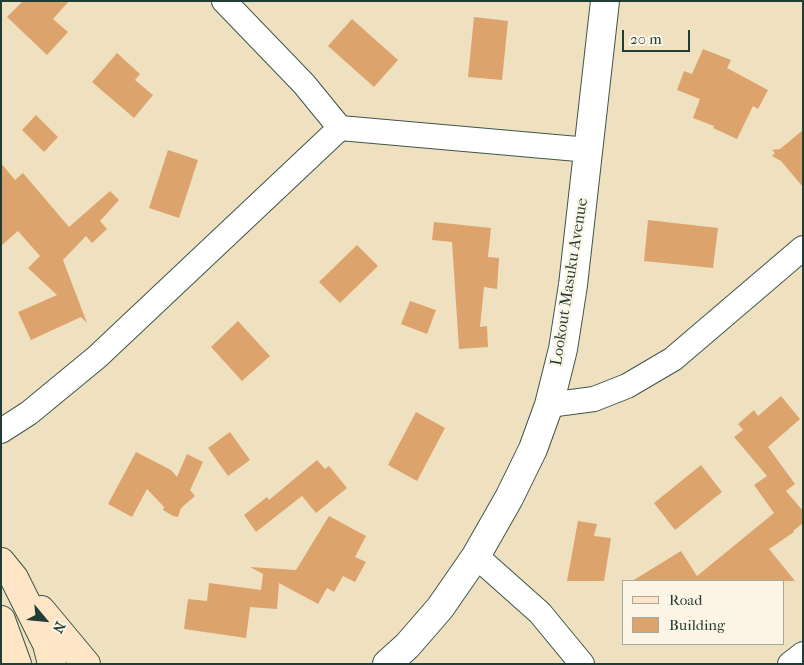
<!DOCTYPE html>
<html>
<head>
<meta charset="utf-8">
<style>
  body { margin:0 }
  #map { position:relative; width:804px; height:665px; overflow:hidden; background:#efe1c0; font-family:"IM FELL French Canon",serif }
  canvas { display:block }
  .frame { position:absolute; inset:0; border:2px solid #1f3d34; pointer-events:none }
  .legend { position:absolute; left:622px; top:580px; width:162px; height:65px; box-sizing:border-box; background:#fcf5e5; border:1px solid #a4ab9e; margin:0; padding:6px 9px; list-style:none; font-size:15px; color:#1f3d34 }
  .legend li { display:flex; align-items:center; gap:10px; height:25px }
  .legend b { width:25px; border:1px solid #a4ab9e }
  .north { position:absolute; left:20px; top:595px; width:50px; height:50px; -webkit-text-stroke:4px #fcf5e5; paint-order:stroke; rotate:118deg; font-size:14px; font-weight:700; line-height:20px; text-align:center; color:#1f3d34 }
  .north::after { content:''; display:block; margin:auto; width:18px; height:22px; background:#1f3d34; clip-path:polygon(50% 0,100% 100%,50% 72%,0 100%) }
  .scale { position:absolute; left:622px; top:30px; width:68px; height:22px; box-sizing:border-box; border:2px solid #1f3d34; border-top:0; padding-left:6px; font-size:15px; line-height:18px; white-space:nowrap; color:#1f3d34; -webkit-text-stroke:4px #fcf5e5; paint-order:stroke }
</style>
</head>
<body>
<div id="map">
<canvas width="804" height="665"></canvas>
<div class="frame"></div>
<ul class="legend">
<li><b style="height:6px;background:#fee5c5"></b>Road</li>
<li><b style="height:14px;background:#dda36d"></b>Building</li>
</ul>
<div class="north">N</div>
<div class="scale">20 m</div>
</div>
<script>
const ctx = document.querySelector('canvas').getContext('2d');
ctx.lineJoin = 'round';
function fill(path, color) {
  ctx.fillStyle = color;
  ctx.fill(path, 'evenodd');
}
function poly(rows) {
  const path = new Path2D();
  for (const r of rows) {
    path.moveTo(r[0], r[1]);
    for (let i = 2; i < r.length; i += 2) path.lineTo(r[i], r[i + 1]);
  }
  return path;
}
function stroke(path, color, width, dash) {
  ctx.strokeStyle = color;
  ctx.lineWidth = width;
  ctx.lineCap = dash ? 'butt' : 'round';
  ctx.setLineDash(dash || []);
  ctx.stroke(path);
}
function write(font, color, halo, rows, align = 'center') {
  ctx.font = font + ' "IM FELL French Canon",serif';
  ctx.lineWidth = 4.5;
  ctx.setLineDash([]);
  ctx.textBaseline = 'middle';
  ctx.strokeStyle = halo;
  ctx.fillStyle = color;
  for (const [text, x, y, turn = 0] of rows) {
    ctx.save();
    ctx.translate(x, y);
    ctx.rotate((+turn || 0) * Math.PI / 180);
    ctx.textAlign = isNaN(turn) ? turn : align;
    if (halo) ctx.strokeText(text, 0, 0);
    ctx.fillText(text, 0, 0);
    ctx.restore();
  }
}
fill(poly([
  [23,1,69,1,53,19,68,32,47,55,7,17],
  [474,17,508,21,502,80,468,77],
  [352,19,398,60,374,87,328,46],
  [703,49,731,60,727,68,768,90,758,109,753,106,737,139,713,128,714,126,693,118,700,99,677,90,684,71,692,74],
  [117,53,140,74,135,80,153,95,134,118,92,82],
  [36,115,58,137,44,152,22,130],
  [803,130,803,187,781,161,772,156,775,153,772,150,780,149],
  [168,150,198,160,179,218,149,208],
  [1,163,15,180,23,173,69,227,110,191,119,200,100,221,107,229,92,243,86,236,63,260,87,323,81,317,31,340,18,312,57,295,28,268,40,256,18,231,1,246],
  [648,220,718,228,713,268,644,261],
  [434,222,491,228,488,257,499,258,497,289,484,287,480,327,487,326,488,347,459,349,452,242,432,240],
  [357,245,378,266,340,303,319,282],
  [410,301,436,310,427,334,401,324],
  [238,321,270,356,242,381,211,347],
  [781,396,800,419,768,447,795,484,786,491,803,511,803,523,793,531,794,532,769,549,795,581,632,581,681,551,697,576,774,513,754,485,767,476,734,437,743,430,738,424,754,410,758,416],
  [416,412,445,428,417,481,388,465],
  [230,432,250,460,228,476,208,448],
  [136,452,171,470,177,477,187,454,203,462,190,490,195,496,181,508,178,517,173,516,163,510,164,507,147,489,132,517,108,504],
  [317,460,325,469,329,466,347,488,316,513,302,496,256,532,244,515,267,497,269,500],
  [701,465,722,492,675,530,654,503],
  [329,516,366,536,355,557,366,562,355,582,343,576,334,592,327,588,318,604,279,583,277,609,250,607,246,638,184,629,188,599,207,601,209,583,261,590,263,574,250,567,296,570],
  [578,521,597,524,594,536,611,538,604,581,567,581]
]), '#dda36d');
const minor = poly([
  [224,1,304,84,340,128,589,150],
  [549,405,594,399,627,386,673,359,803,248],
  [1,431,29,413,97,357,340,128],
  [476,556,540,613,582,664],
  [790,664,803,654]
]);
const tertiary = poly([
  [387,664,407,646,440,608,476,556,509,498,533,449,549,405,563,349,573,285,605,1]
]);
const secondary = poly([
  [1,562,14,578,47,644,52,664],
  [41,610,86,664],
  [1,620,17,664]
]);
stroke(minor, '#3e5649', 26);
stroke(tertiary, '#3e5649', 30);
stroke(secondary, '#3e5649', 30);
stroke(minor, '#fff', 24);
stroke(tertiary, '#fff', 28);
stroke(secondary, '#fee5c5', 28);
write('16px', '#1f3d34', '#fcf5e5', [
  ["Lookout Masuku Avenue",570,282,-81]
]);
</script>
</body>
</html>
